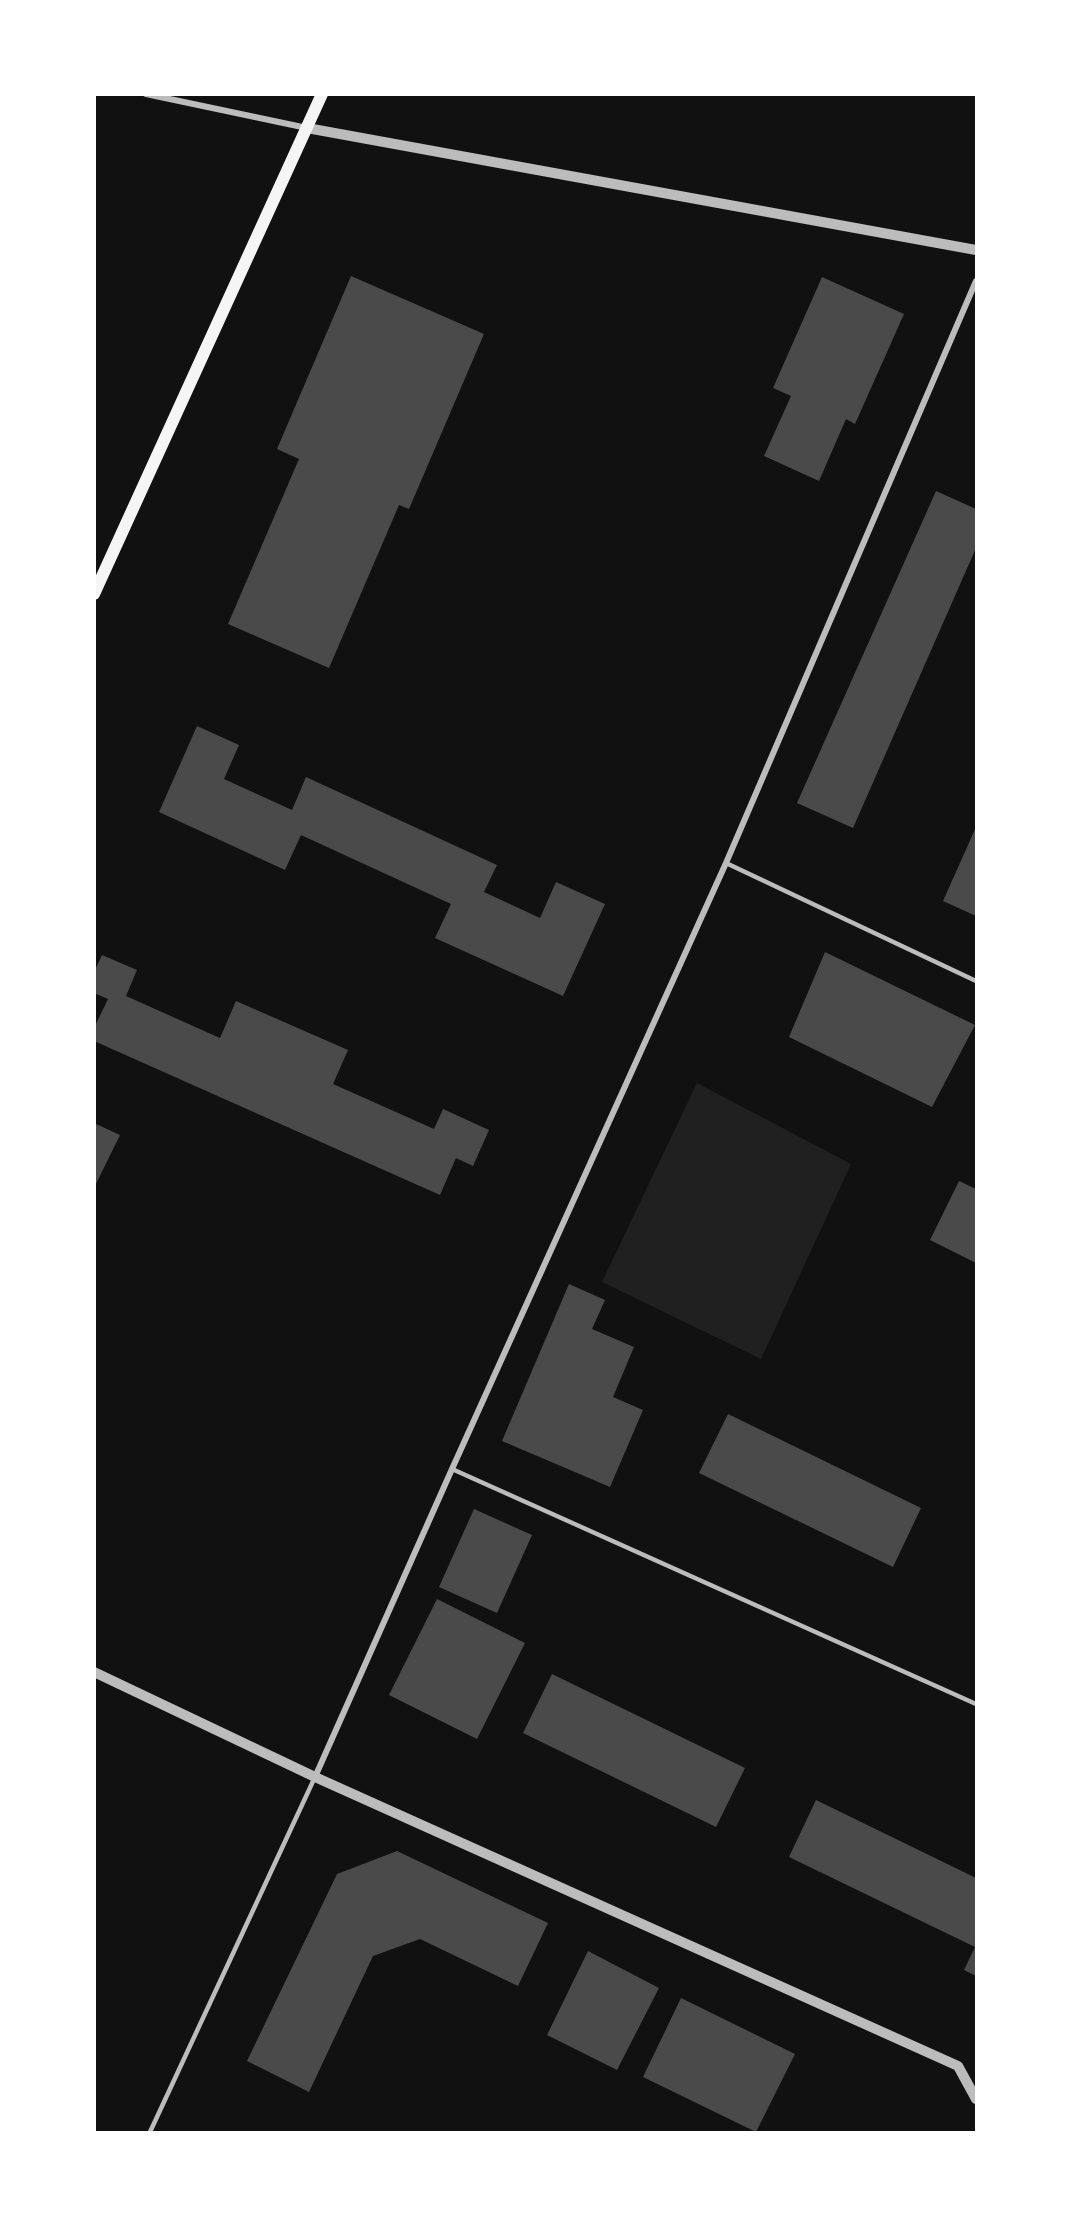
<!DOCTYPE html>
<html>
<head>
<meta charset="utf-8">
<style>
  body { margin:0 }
  #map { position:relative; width:1071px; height:2227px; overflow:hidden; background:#111; font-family:"PT Sans",sans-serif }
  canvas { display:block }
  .frame { position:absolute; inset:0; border:96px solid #fff; pointer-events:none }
</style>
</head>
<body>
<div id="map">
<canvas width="1071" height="2227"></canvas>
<div class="frame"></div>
</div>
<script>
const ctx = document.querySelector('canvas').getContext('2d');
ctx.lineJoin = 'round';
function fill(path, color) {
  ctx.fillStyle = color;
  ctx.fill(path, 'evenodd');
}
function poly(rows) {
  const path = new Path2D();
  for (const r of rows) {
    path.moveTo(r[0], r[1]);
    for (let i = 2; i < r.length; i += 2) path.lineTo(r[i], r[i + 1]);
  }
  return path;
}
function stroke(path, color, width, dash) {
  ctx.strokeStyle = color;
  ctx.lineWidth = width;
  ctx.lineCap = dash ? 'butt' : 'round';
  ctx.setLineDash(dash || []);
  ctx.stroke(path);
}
fill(poly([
  [697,1083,851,1164,761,1359,602,1282]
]), '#202020');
fill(poly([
  [351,276,484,334,409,509,399,505,329,668,228,624,299,459,277,449],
  [822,277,904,314,855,424,846,419,819,481,764,456,791,396,773,388],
  [936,491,976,509,976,548,853,828,797,803],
  [197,726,239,745,224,779,292,810,306,777,497,865,484,892,540,918,556,882,605,904,563,996,435,938,451,904,301,835,285,870,159,812],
  [976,827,976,916,943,901],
  [825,952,975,1025,932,1107,789,1037],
  [102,955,137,970,126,996,220,1038,236,1001,348,1050,333,1084,434,1129,443,1109,489,1130,473,1166,456,1158,440,1195,94,1041,94,1028,108,999,94,993,94,972],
  [94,1123,120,1135,94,1188],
  [959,1181,976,1189,976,1263,930,1240],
  [569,1284,605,1300,592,1329,634,1347,613,1397,643,1410,610,1487,502,1441],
  [728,1414,921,1508,893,1567,699,1473],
  [474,1509,532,1535,497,1613,439,1587],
  [437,1599,525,1643,477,1739,389,1695],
  [552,1674,745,1768,716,1827,523,1733],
  [816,1800,976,1878,976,1976,964,1970,975,1947,789,1857],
  [397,1851,548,1923,518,1986,420,1939,373,1956,309,2092,247,2061,337,1874],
  [588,1951,659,1988,617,2070,547,2035],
  [681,1998,795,2054,756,2132,643,2077]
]), '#4a4a4a');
stroke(poly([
  [726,863,976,981],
  [452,1469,976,1704],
  [150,2132,315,1777]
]), '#bcbcbc', 4.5);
stroke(poly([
  [146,94,307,128],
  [315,1777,452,1469,726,863,976,281]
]), '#bcbcbc', 6);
stroke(poly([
  [307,128,976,250],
  [94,1672,315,1777,958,2066,976,2099]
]), '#bcbcbc', 10);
stroke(poly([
  [94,594,322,94]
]), '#f5f5f5', 12);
</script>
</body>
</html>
